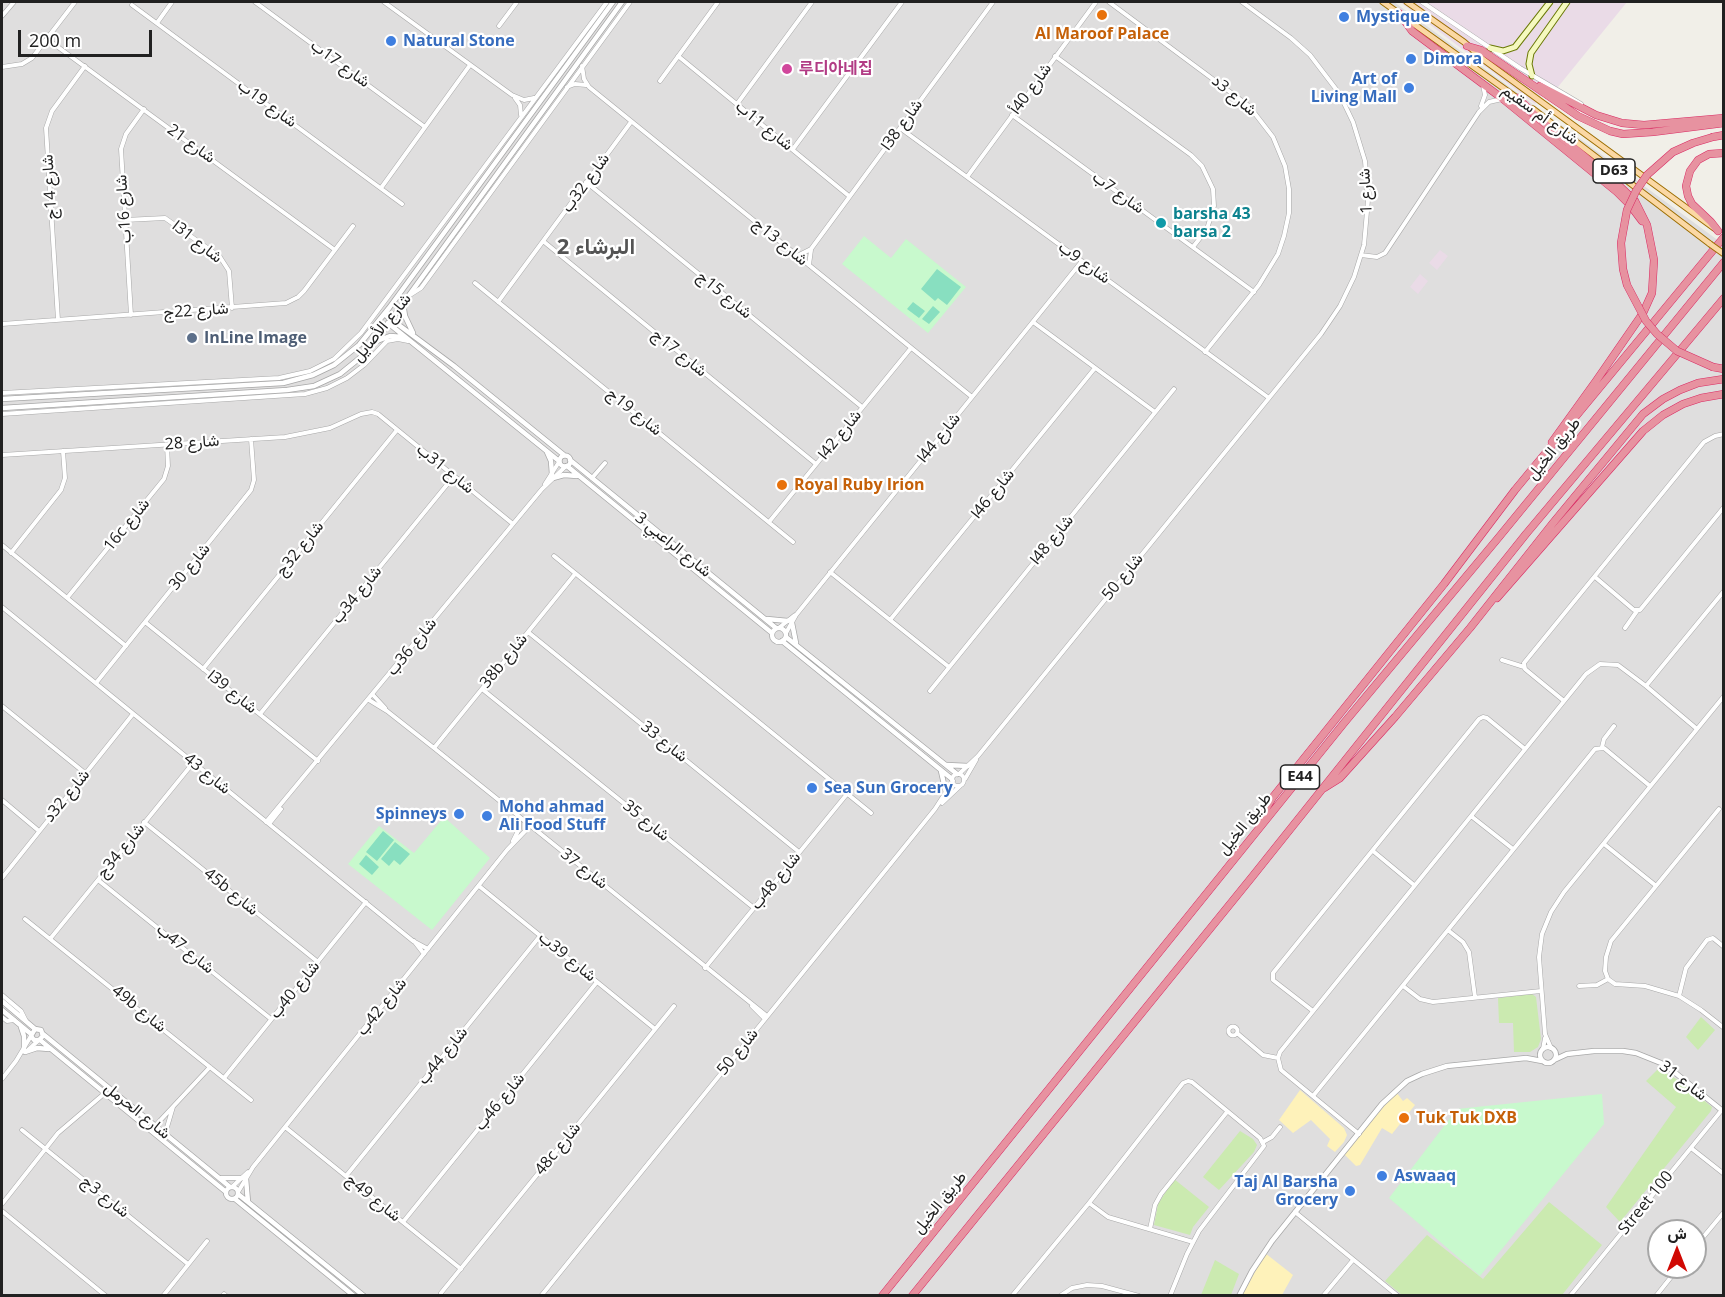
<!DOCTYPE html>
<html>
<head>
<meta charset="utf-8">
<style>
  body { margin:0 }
  #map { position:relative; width:1725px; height:1297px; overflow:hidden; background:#f1efe8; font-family:"Open Sans",Vazirmatn,sans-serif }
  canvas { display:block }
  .frame { position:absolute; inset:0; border:3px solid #212121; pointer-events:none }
  .north { position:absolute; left:1647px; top:1219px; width:60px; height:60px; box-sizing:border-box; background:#fff; border:2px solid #a6a6a6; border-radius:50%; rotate:0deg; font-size:16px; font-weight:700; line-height:24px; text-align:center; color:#212121 }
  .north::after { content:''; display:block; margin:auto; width:21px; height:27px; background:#d00803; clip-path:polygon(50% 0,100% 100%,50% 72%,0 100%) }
  .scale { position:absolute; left:18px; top:30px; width:134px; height:27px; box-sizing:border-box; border:3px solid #212121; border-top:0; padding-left:8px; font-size:18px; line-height:21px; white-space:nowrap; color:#212121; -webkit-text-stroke:4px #fff; paint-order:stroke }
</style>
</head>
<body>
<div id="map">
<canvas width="1725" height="1297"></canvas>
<div class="frame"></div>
<div class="north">ش</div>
<div class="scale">200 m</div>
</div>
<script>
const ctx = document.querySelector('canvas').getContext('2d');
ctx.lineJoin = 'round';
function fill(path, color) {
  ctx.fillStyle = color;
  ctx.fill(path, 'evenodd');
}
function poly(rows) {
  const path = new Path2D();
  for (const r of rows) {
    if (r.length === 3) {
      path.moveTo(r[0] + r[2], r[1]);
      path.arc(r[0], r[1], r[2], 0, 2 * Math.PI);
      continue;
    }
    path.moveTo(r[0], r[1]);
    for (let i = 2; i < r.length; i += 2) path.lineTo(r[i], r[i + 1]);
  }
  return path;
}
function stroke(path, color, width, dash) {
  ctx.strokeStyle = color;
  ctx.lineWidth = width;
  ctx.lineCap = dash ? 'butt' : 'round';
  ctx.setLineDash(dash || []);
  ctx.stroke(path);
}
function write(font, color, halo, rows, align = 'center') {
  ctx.font = font + ' "Open Sans",Vazirmatn,"Noto Sans KR",sans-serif';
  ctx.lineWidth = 4.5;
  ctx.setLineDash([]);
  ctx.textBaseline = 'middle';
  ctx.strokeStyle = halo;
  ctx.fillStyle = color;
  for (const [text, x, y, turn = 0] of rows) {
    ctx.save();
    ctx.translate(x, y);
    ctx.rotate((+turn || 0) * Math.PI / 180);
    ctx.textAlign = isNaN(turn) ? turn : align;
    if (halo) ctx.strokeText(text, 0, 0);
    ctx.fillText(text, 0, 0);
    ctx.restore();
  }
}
fill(poly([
  [2,2,1394,2,1723,244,1723,1295,2,1296],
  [1659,1231,1695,1231,1695,1267,1659,1267]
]), '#dfdede');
fill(poly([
  [1400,2,1627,2,1549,98,1543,94,1535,104],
  [1440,250,1448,256,1437,270,1429,263],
  [1420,274,1428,281,1418,294,1410,287]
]), '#eadbe7');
fill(poly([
  [1532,994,1536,997,1541,1039,1538,1047,1530,1052,1514,1052,1513,1023,1499,1023,1498,998],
  [1701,1017,1715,1030,1698,1050,1686,1037],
  [1658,1069,1680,1081,1712,1107,1711,1111,1620,1222,1606,1207,1676,1107,1646,1081],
  [1240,1131,1253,1139,1257,1145,1254,1152,1219,1190,1203,1177],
  [1174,1179,1209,1207,1193,1227,1190,1235,1154,1225,1158,1204],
  [1549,1202,1602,1245,1562,1295,1402,1295,1385,1281,1427,1235,1483,1279],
  [1215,1260,1239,1274,1231,1295,1201,1295]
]), '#cbeab0');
fill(poly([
  [1300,1090,1344,1128,1347,1135,1344,1142,1335,1152,1327,1146,1330,1139,1311,1120,1293,1133,1279,1120],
  [1396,1092,1403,1101,1407,1098,1415,1105,1392,1134,1382,1128,1360,1165,1356,1166,1344,1154],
  [1265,1253,1293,1275,1282,1295,1242,1296]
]), '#fef2ba');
fill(poly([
  [864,236,891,258,906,239,966,287,928,333,842,264],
  [444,817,490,858,432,930,348,864,379,826,414,853],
  [1602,1094,1604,1124,1480,1276,1389,1198,1457,1109]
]), '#c8f9cd');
fill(poly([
  [937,269,961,287,947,305,938,298,935,301,921,289],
  [913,302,925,311,919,318,907,309],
  [933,306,940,312,929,324,922,319],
  [383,831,394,840,377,861,366,852],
  [395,842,410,854,400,865,394,860,389,866,381,859],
  [366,855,379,867,372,875,359,864]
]), '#88dfc0');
const minor = poly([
  [255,2,425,127],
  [384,2,512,95,524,100,534,98],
  [1109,2,1249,106,1273,137,1285,166,1289,189,1289,213,1284,236,1278,254,1259,285,1205,352],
  [1422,2,1520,68,1581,104],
  [132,5,402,204],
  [2,16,14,2],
  [157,23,172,2],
  [499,26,517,2],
  [47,39,335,250],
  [678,56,849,196],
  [1055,56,1191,155,1202,166,1213,189,1214,206,1207,229,1193,247],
  [582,66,584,79,589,87,972,397],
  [2,67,22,64,32,58,75,2],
  [660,81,718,2],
  [567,87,575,84,586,85],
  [515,98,520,105,521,115],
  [737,104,812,2],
  [1481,106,1485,95,1483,85],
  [1012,115,1254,292],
  [900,128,1269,398],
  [793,149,902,2],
  [967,177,1096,2],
  [586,182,862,407],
  [381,188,470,65],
  [125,220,165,218,220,257,229,271,232,308],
  [543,241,816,464],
  [1361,255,1377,257,1385,253,1479,112,1489,102,1502,99],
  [797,256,811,249,993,2],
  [809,265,811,250],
  [475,283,793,542],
  [410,295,421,288,630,2],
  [498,302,631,122],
  [131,315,121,149,126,134,144,109],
  [58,320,46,128,52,111,85,66],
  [1033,322,1155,412],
  [2,324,286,303,298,297,304,291,353,226],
  [2,393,279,378,310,371,334,359,361,333,607,2],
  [2,414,305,394,327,388,347,378,364,365,387,341,398,339,408,341],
  [2,455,285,437,330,428,361,414,372,412,378,414,513,524],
  [592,478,605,463],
  [545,484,559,462],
  [769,522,911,348],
  [2,545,126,646],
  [11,553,61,490,65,478,63,451],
  [554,556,871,813],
  [830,572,949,667],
  [1595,577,1634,610,1640,610,1724,507],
  [67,598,164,479,168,466,167,445],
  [2,607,413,941,428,949],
  [890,620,1095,368],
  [145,622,318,761],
  [780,627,795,615],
  [1625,628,1637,611],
  [528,632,799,852],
  [786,633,796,615,1082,261],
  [1502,660,1524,667],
  [203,669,397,430],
  [96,683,251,490,254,480,251,439],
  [1646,686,1724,591],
  [482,689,754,908],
  [930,691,1174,389],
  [373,695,385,708],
  [369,700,387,711,434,748,767,1016],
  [1564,701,1525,669,1524,663,1704,442,1715,436,1724,434],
  [2,706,85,773],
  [260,714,454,476],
  [1602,747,1604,739,1614,726],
  [434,748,575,574],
  [958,780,6],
  [959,774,978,756,1321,334,1340,306,1354,277,1364,245,1368,200,1365,161,1353,122,1339,93,1310,55,1291,38,1242,2],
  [965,779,976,760],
  [2,800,39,831],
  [942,803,960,786],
  [1719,809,1611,941,1606,957,1605,971,1608,979,1615,984,1645,986,1679,996,1701,1010,1724,1028],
  [1471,816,1513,849],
  [144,822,318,962],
  [266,822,542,489,566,466],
  [269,824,281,809],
  [513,841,519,829,519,818],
  [1604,844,1655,885],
  [1373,851,1414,885],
  [2,878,133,714],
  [98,880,271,1019],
  [479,886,655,1029],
  [25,919,251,1100],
  [1449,931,1463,942,1469,952,1475,997],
  [50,939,193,763],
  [414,941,424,954],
  [705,968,847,794],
  [1403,986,1420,999,1433,1002,1541,991],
  [1579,986,1597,985,1608,979],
  [2,995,21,1011,26,1021],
  [1679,996,1686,968,1707,940,1713,938,1724,947],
  [752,1006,765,1019],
  [1313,1011,1273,980,1273,973,1479,719,1483,717,1487,718,1525,749],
  [2,1017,7,1021,14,1020],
  [1233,1031,4.5],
  [1237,1033,1263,1055,1278,1058],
  [1551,1048,1545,1034,1539,957,1542,934,1551,912,1564,892,1724,696],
  [1543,1049,1545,1038],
  [28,1050,39,1040],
  [224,1078,366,902],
  [2,1079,16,1061,31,1036],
  [1313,1096,1595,749,1604,748,1650,786],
  [155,1126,210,1067],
  [285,1127,461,1269],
  [22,1130,188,1264],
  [165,1134,173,1107],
  [1359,1134,1281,1070,1278,1058,1280,1052,1586,674,1600,664,1618,665,1646,686,1697,729],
  [1263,1142,1272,1137,1280,1127],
  [1691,1148,1724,1174],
  [346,1176,540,936],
  [232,1187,248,1172],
  [238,1192,253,1167,507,850,529,827],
  [1089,1203,1108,1217,1193,1242],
  [2,1204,58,1133,105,1093],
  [2,1211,106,1296],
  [1295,1212,1398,1296],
  [403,1222,597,982],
  [1150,1229,1155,1205,1161,1194,1227,1112],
  [1695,1247,1724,1212],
  [441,1293,674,1006],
  [224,1294,226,1296],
  [163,1296,207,1241],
  [541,1296,935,809,953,781],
  [1012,1296,1089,1203,1183,1083,1188,1081,1192,1082,1260,1138,1264,1146,1199,1231,1187,1254,1170,1296],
  [1060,1296,1072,1288,1087,1285,1102,1286,1139,1296],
  [1323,1296,1353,1260],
  [1570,1296,1721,1111],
  [1656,1296,1679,1267]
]);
const tertiary = poly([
  [403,303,405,316,413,333],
  [384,314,454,366,564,455],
  [388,323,559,461],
  [377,341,390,336,403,337],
  [2,399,283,383,313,375,334,365,359,345,389,308,613,2],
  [2,408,287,390,314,386,340,374,361,357,383,331,622,2],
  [547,452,551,461,552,474],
  [565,461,5.5],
  [570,460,776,628],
  [567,466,772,633],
  [553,478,564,475,577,476],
  [767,619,788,621],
  [792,623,796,643],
  [779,635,7],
  [786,637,957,774],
  [782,641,952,779],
  [947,765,968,766],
  [941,771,946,793],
  [2,1001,35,1029,41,1030,43,1036,39,1040,34,1040,31,1036,35,1029],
  [2,1010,31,1034],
  [21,1027,24,1036,24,1048],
  [43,1034,230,1187],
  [40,1040,226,1192],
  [1548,1055,8],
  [25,1052,37,1048,49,1049],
  [1554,1060,1567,1054,1594,1051,1623,1051,1636,1053,1661,1063,1673,1071,1724,1112],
  [221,1178,242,1178],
  [246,1179,248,1202],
  [232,1193,6],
  [238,1194,364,1296],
  [235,1199,354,1296],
  [1239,1296,1252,1271,1272,1241,1382,1104,1407,1081,1422,1074,1447,1066,1526,1058,1542,1061]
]);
const secondary = poly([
  [1490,48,1503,51,1515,47,1550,2],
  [1532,76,1529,64,1531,53,1567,2]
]);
const primary = poly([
  [1383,2,1520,100],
  [1407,2,1464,42,1484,60,1714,228],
  [1533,109,1710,244]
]);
const motorway = poly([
  [1399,13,1412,31,1503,99,1617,192,1630,205,1642,221],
  [1467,46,1481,50,1578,116,1610,131,1623,134,1653,132,1724,123],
  [1540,86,1596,115,1622,123,1644,125,1724,118],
  [1518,98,1538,118,1614,181,1635,201,1647,225,1654,260,1652,293,1643,313,1596,381,1552,442],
  [1713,137,1724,135],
  [1718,231,1711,222,1692,204,1688,196,1686,186,1690,171,1698,160,1709,154,1724,153],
  [1713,367,1724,369],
  [1497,598,1643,431,1663,415,1683,404,1701,398,1724,394],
  [1324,788,1340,778,1395,717,1470,628,1553,523,1643,414,1663,399,1680,390,1698,383,1724,379],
  [1259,825,1264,812,1273,797,1444,584,1515,490,1724,237],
  [882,1296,1344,723,1499,537,1724,262],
  [912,1296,1252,877,1526,534,1724,298]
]);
stroke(minor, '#a8a8a8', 5);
stroke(tertiary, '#a8a8a8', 6);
stroke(secondary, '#6b7a07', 7);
stroke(primary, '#9d6e02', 7);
stroke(motorway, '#d92b63', 8);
stroke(minor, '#fff', 4);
stroke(tertiary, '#fff', 4.5);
stroke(secondary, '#f5f9bf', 5);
stroke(primary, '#fbd8a4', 5);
stroke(motorway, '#e792a0', 7);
const primaryBridge = poly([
  [1710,244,1724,254]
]);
const motorwayBridge = poly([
  [1713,367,1677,351,1657,334,1646,321,1627,285,1623,269,1621,243,1627,210,1636,191,1647,175,1673,152,1693,143,1713,137]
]);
stroke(primaryBridge, '#9d6e02', 7, []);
stroke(motorwayBridge, '#d92b63', 8, []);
stroke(primaryBridge, '#fbd8a4', 5);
stroke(motorwayBridge, '#e792a0', 7);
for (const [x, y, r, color] of [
  [1102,15,6,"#e8710a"],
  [1344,17,6,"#3f7fe0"],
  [391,41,6,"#3f7fe0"],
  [1411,59,6,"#3f7fe0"],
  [787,69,6,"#d1479c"],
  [1409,88,6,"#3f7fe0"],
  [1161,223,6,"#0f9aa8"],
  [192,338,6,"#5c6f8a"],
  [782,485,6,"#e8710a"],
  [812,788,6,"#3f7fe0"],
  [459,814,6,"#3f7fe0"],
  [487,816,6,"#3f7fe0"],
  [1404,1118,6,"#e8710a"],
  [1382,1176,6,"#3f7fe0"],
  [1350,1191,6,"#3f7fe0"]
]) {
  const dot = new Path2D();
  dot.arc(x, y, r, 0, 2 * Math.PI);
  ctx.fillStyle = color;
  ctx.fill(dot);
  stroke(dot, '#fff', 2);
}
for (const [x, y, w] of [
  [1614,171,42],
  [1300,777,39]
]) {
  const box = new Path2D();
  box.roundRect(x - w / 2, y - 12, w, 24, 4.5);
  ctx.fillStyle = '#fff';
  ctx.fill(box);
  stroke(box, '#212121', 1.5);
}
write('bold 15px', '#212121', null, [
  ["D63",1614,171],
  ["E44",1300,777]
]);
write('bold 16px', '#366cbe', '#fff', [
  ["Mystique",1356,17],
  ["Natural Stone",403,41],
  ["Dimora",1423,59],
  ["Art of",1397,79,"right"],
  ["Living Mall",1397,97,"right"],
  ["Sea Sun Grocery",824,788],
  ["Mohd ahmad",499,807],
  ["Ali Food Stuff",499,825],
  ["Spinneys",447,814,"right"],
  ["Aswaaq",1394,1176],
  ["Taj Al Barsha",1338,1182,"right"],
  ["Grocery",1338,1200,"right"]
], 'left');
write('bold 16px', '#c56008', '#fff', [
  ["Al Maroof Palace",1102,34,"center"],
  ["Royal Ruby Irion",794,485],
  ["Tuk Tuk DXB",1416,1118]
], 'left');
write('16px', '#212121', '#fff', [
  ["شارع 17ب",340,64,36],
  ["شارع 40أ",1031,89,-54],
  ["شارع 3د",1234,96,40],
  ["شارع 19ب",267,104,36],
  ["شارع أم سقيم",1540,115,36],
  ["شارع 38ا",902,125,-54],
  ["شارع 11ب",764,126,39],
  ["شارع 21",191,144,36],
  ["شارع 32ب",586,183,-54],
  ["شارع 14ج",50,187,-94],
  ["شارع 1",1366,191,-93],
  ["شارع 7ب",1118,193,36],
  ["شارع 16ب",124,209,-94],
  ["شارع 31ا",197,242,38],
  ["شارع 13ج",780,242,39],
  ["شارع 9ب",1084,263,36],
  ["شارع 15ج",724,295,39],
  ["شارع 22ج",196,311,-4],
  ["شارع الأصايل",382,328,-51],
  ["شارع 17ج",679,353,39],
  ["شارع 19ج",634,412,39],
  ["شارع 42ا",840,435,-51],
  ["شارع 44ا",939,438,-51],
  ["شارع 28",192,443,-4],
  ["طريق الخيل",1554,449,-51],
  ["شارع 31ب",445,469,39],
  ["شارع 46ا",993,494,-51],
  ["16c شارع",127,525,-51],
  ["شارع 48ا",1052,540,-51],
  ["شارع الراعبي 3",673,545,39],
  ["شارع 32ج",300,549,-51],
  ["شارع 30",190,567,-51],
  ["شارع 50",1123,577,-51],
  ["شارع 34ب",357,595,-51],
  ["شارع 36ب",412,647,-51],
  ["38b شارع",504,661,-51],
  ["شارع 39ا",232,692,39],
  ["شارع 33",664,742,39],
  ["شارع 43",207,774,39],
  ["شارع 32د",67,796,-51],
  ["شارع 35",646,821,39],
  ["طريق الخيل",1245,824,-51],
  ["شارع 34ج",121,851,-51],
  ["شارع 37",584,869,38],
  ["شارع 48ب",776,881,-51],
  ["45b شارع",231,892,39],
  ["شارع 47ب",185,949,39],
  ["شارع 39ب",567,957,39],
  ["شارع 40ب",295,990,-51],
  ["شارع 42ب",382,1007,-51],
  ["49b شارع",139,1009,39],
  ["شارع 50",738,1052,-51],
  ["شارع 44ب",443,1056,-51],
  ["شارع 31",1683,1081,37],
  ["شارع 46ب",500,1102,-51],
  ["شارع الحرمل",137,1111,39],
  ["48c شارع",558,1149,-51],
  ["شارع 3ج",105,1197,39],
  ["شارع 49ج",373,1198,39],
  ["طريق الخيل",940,1203,-51],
  ["Street 100",1646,1203,-51]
]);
write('bold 16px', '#b23c85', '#fff', [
  ["루디아네집",799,69]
], 'left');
write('bold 16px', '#0d838f', '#fff', [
  ["barsha 43",1173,214],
  ["barsa 2",1173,232]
], 'left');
write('bold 16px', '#4e5e75', '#fff', [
  ["InLine Image",204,338]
], 'left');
write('bold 22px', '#545454', '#fff', [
  ["البرشاء 2",596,248]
]);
</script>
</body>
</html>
